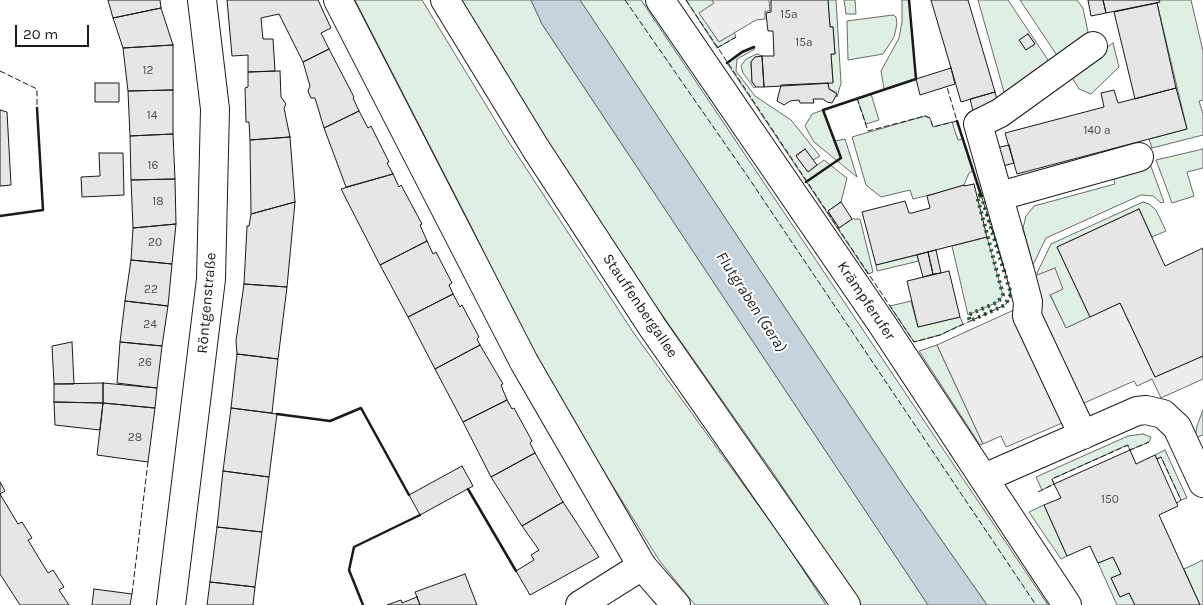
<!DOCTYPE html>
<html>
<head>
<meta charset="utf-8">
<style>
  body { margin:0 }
  #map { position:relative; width:1203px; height:605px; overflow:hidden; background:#fff; font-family:Karla,sans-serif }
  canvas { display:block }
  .scale { position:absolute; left:15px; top:25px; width:74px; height:22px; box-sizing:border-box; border:2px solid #1a1a1a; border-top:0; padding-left:6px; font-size:15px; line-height:18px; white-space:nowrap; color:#1a1a1a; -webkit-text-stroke:4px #fff; paint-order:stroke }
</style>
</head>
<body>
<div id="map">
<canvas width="1203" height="605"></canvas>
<div class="scale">20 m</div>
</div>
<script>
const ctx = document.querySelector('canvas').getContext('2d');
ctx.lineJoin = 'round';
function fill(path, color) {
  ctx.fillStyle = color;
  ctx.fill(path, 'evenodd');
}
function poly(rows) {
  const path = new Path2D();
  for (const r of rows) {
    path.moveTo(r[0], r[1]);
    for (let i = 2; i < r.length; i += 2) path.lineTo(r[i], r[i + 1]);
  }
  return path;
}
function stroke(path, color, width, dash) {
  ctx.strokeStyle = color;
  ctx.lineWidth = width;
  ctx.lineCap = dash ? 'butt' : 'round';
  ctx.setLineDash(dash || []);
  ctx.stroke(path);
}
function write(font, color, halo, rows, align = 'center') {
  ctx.font = font + ' Karla,sans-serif';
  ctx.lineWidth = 4;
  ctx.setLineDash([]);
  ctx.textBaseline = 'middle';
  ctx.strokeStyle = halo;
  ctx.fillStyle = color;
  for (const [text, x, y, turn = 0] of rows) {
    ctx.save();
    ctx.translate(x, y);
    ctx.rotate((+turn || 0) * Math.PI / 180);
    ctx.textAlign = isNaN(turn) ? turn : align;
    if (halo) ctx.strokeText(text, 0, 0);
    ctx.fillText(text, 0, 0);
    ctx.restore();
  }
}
const green = poly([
  [355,0,422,0,503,133,633,332,785,542,826,605,695,605,659,560,546,379,472,228,355,0],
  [462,0,531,0,542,24,928,605,861,605,776,477,575,191,486,48,462,0],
  [580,0,641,0,1048,605,987,605,905,488,580,0],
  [686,0,712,0,715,3,700,13,719,42,734,32,736,37,717,48,686,0],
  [828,0,836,0,841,83,837,97,836,92,829,89,828,83,833,82,831,54,835,54,833,27,830,27,828,0],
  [844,0,855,0,856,14,846,14,844,0],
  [902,0,909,0,916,79,884,89,881,71,899,38,902,22,902,0],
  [978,0,1008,0,1052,66,1006,99,978,0],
  [1028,34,1035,44,1026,50,1019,40,1028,34],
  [1020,0,1077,0,1083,8,1088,32,1060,60,1020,0],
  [1159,0,1191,0,1203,51,1203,100,1199,101,1203,114,1203,135,1152,148,1149,139,1187,129,1157,3,1159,0],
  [893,15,896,17,897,24,894,37,883,54,848,60,847,21,893,15],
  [1113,43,1119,67,1091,94,1079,89,1070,74,1113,43],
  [754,47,755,49,737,59,736,71,755,96,791,120,820,156,813,160,805,149,796,155,808,172,824,160,847,178,841,202,828,211,839,228,852,219,860,219,873,272,868,274,727,63,742,53,754,47],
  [757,54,762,56,755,57,751,62,752,82,756,87,754,88,743,73,741,66,746,59,757,54],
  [871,94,879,120,866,124,857,98,871,94],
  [823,110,835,141,845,139,857,177,814,142,805,126,812,114,823,110],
  [925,116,930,118,933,127,952,122,958,140,963,139,973,171,969,173,964,185,937,193,913,199,910,190,881,197,866,185,852,137,925,116],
  [1203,149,1203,168,1187,172,1194,196,1172,203,1156,160,1203,149],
  [1149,161,1164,202,1161,203,1153,196,1141,195,1046,238,1033,265,1023,228,1026,216,1034,206,1115,184,1113,177,1149,161],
  [1143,202,1149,204,1156,210,1166,231,1152,237,1139,209,1057,247,1090,317,1066,328,1050,294,1055,269,1038,275,1037,273,1051,244,1143,202],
  [987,237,1003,295,998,302,968,315,952,246,987,237],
  [917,255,919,261,877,271,876,265,917,255],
  [911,301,918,327,960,317,963,324,940,335,914,342,890,306,911,301],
  [937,345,983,444,980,445,919,351,937,345],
  [1203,410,1203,435,1195,438,1197,426,1203,410],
  [1143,434,1151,437,1149,442,1130,450,1127,445,1052,479,1054,484,1042,490,1036,477,1128,436,1143,434],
  [1165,450,1187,498,1181,500,1161,457,1157,459,1155,455,1165,450],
  [1044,505,1067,556,1061,559,1029,512,1044,505],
  [1113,557,1121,574,1111,578,1120,597,1129,593,1135,605,1117,605,1098,563,1113,557],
  [1203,560,1203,605,1200,605,1184,569,1203,560]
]);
fill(green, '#e0efe3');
stroke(green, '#6a6a6a', 1);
const parking = poly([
  [712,0,769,0,770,11,765,11,765,19,756,20,719,42,699,13,714,3,712,0],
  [1055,268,1063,289,1050,295,1066,328,1120,303,1155,377,1203,356,1203,379,1161,398,1152,379,1137,386,1134,381,1084,403,1088,412,1006,447,1001,436,983,444,937,345,1040,298,1032,277,1055,268]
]);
fill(parking, '#ededed');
stroke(parking, '#6a6a6a', 1);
const water = poly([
  [531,0,580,0,905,488,987,605,928,605,542,24,531,0]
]);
fill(water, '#c6d2dc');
stroke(water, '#6a6a6a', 1);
const building = poly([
  [108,0,160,0,161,8,113,18,108,0],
  [227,0,318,0,331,28,321,33,329,49,303,62,279,14,261,18,263,39,273,39,275,71,248,72,248,55,232,56,227,0],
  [771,0,828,0,830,27,833,27,835,54,831,54,833,83,764,87,762,56,774,56,773,31,768,31,767,23,766,13,771,12,771,0],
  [931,0,968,0,995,92,961,102,931,0],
  [1088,0,1103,0,1106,13,1091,16,1088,0],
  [1103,0,1159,0,1160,2,1106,13,1103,0],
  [1157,3,1176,88,1135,99,1114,12,1157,3],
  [161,8,173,45,123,48,113,18,161,8],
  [1028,34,1035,44,1026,50,1019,40,1028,34],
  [173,45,173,90,128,91,123,48,173,45],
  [329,49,354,97,353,98,359,111,324,128,315,98,311,98,308,91,310,86,303,62,329,49],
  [762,56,764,87,756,87,752,82,751,62,755,57,762,56],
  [951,68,955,84,920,95,916,79,951,68],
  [280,71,281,97,286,104,284,108,290,137,250,140,249,122,246,122,245,88,248,87,248,72,280,71],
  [95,83,119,83,119,102,95,102,95,83],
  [828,83,829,89,837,94,832,103,827,102,823,99,813,99,814,103,800,103,799,100,790,101,784,105,777,101,781,85,828,83],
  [1176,88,1187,129,1017,174,1005,133,1104,107,1101,93,1114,90,1118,103,1176,88],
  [173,90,173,134,130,136,128,91,173,90],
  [995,92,998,103,973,111,970,99,995,92],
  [0,110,7,112,11,185,0,186,0,110],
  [359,111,368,128,371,126,389,162,387,163,393,174,346,187,324,128,359,111],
  [173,134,175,179,131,180,130,136,173,134],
  [290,137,295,202,251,214,250,140,290,137],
  [1009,145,1014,163,996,168,991,149,1009,145],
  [805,149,817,165,808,172,796,156,805,149],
  [99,153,123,153,124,195,82,197,81,177,100,176,99,153],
  [393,174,399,187,401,185,422,224,420,225,427,241,380,265,341,189,393,174],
  [175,179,176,224,133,228,131,180,175,179],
  [974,184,987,237,876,265,862,212,905,201,909,213,912,213,930,208,927,196,964,185,964,186,974,184],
  [295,202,287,287,244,284,247,226,249,226,251,214,295,202],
  [841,202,852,219,839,228,828,211,841,202],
  [1139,209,1165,266,1203,248,1203,356,1155,377,1120,303,1090,317,1057,247,1139,209],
  [176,224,172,264,131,260,133,228,176,224],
  [427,241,433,254,436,252,452,283,449,285,453,294,408,317,380,265,427,241],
  [936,250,941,273,933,274,928,252,936,250],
  [928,252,933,274,923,277,917,255,928,252],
  [131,260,172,264,168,306,125,301,131,260],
  [949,271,960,317,918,327,907,281,949,271],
  [244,284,287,287,278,359,237,354,236,341,244,284],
  [453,294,460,307,462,305,479,337,477,339,480,345,435,369,408,317,453,294],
  [125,301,168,306,162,346,120,342,125,301],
  [72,342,74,384,54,384,52,346,72,342],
  [120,342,162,346,157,388,117,383,120,342],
  [480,345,503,384,501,385,507,400,463,422,435,369,480,345],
  [237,354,278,359,272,413,231,408,237,354],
  [103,383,157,388,155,408,103,403,103,383],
  [103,383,103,403,54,402,54,384,103,383],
  [507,400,512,409,514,408,532,441,530,443,535,453,491,477,463,422,507,400],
  [54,402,103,403,100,430,55,425,54,402],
  [103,403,155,408,148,462,97,455,103,403],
  [231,408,277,414,269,477,223,471,231,408],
  [1130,450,1136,464,1155,455,1178,506,1159,515,1200,605,1135,605,1129,593,1120,597,1111,578,1121,574,1113,557,1098,563,1090,546,1067,556,1044,505,1061,498,1054,484,1130,450],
  [535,453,563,502,522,526,491,477,535,453],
  [462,466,473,486,420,515,409,495,462,466],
  [223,471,269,477,262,532,217,527,223,471],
  [0,482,5,491,0,494,18,524,22,522,32,538,28,540,48,573,53,570,64,587,59,590,69,605,20,605,0,574,0,482],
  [563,502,599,557,530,595,516,571,534,560,531,555,539,550,522,526,563,502],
  [217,527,262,532,255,587,210,582,217,527],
  [465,574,477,605,420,605,415,592,465,574],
  [210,582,255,587,253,605,207,605,210,582],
  [94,589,132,594,130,605,92,605,94,589],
  [417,597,420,605,387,605,401,600,402,603,417,597]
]);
fill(building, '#e6e6e6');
stroke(building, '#1a1a1a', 1);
const minor = poly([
  [660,0,882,324,1067,605],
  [1000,196,1139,157],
  [1083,435,1027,316,1028,302,1021,275,978,124,1000,113,1093,46],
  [984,478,1137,411,1146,410,1163,414,1177,427,1203,483],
  [171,605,211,279,215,109,202,0],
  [580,605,642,566]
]);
const major = poly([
  [338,0,524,362,642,566,676,605],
  [445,0,536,149,653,328,846,605]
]);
stroke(minor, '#1a1a1a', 30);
stroke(major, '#1a1a1a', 30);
stroke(minor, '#fff', 28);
stroke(major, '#fff', 28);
stroke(poly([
  [981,195,1011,294,1005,305,970,321,968,315,998,302,1003,295,977,196,981,195]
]), '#2b5a34', 4, [2.5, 4]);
stroke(poly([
  [625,0,746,174,1036,605],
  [686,0,914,342,940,335,1005,305,1010,299,1010,287],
  [717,48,736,37],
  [0,71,37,89,37,108],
  [857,98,868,131,925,116,930,118,933,127,957,121,947,87],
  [981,195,1007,277],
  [1157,459,1161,457,1181,500,1177,503],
  [1038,492,1054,484,1052,479,1128,445,1130,450,1149,442],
  [132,594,148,462]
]), '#1a1a1a', 1, [6, 2.5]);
stroke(poly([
  [727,63,742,52,754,47],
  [957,121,981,195],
  [806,182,841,158,823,110,916,79,909,0],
  [0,216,43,210,37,108],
  [277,414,330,421,361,408,409,495],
  [468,489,516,571],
  [363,605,349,570,354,547,420,515]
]), '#1a1a1a', 2.5);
write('12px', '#4d4d4d', null, [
  ["15a",789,15],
  ["15a",804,43],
  ["12",148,71],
  ["14",152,116],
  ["140 a",1097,131],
  ["16",153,166],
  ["18",158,202],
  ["20",155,243],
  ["22",151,290],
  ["24",150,325],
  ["26",145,363],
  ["28",135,438],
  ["150",1110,500]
]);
write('15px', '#1a1a1a', '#fff', [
  ["Krämpferufer",866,301,56],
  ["Röntgenstraße",207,303,-85],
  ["Stauffenbergallee",640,306,56]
]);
write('italic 16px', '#1a1a1a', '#fff', [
  ["Flutgraben (Gera)",751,302,57]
]);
</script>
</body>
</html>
